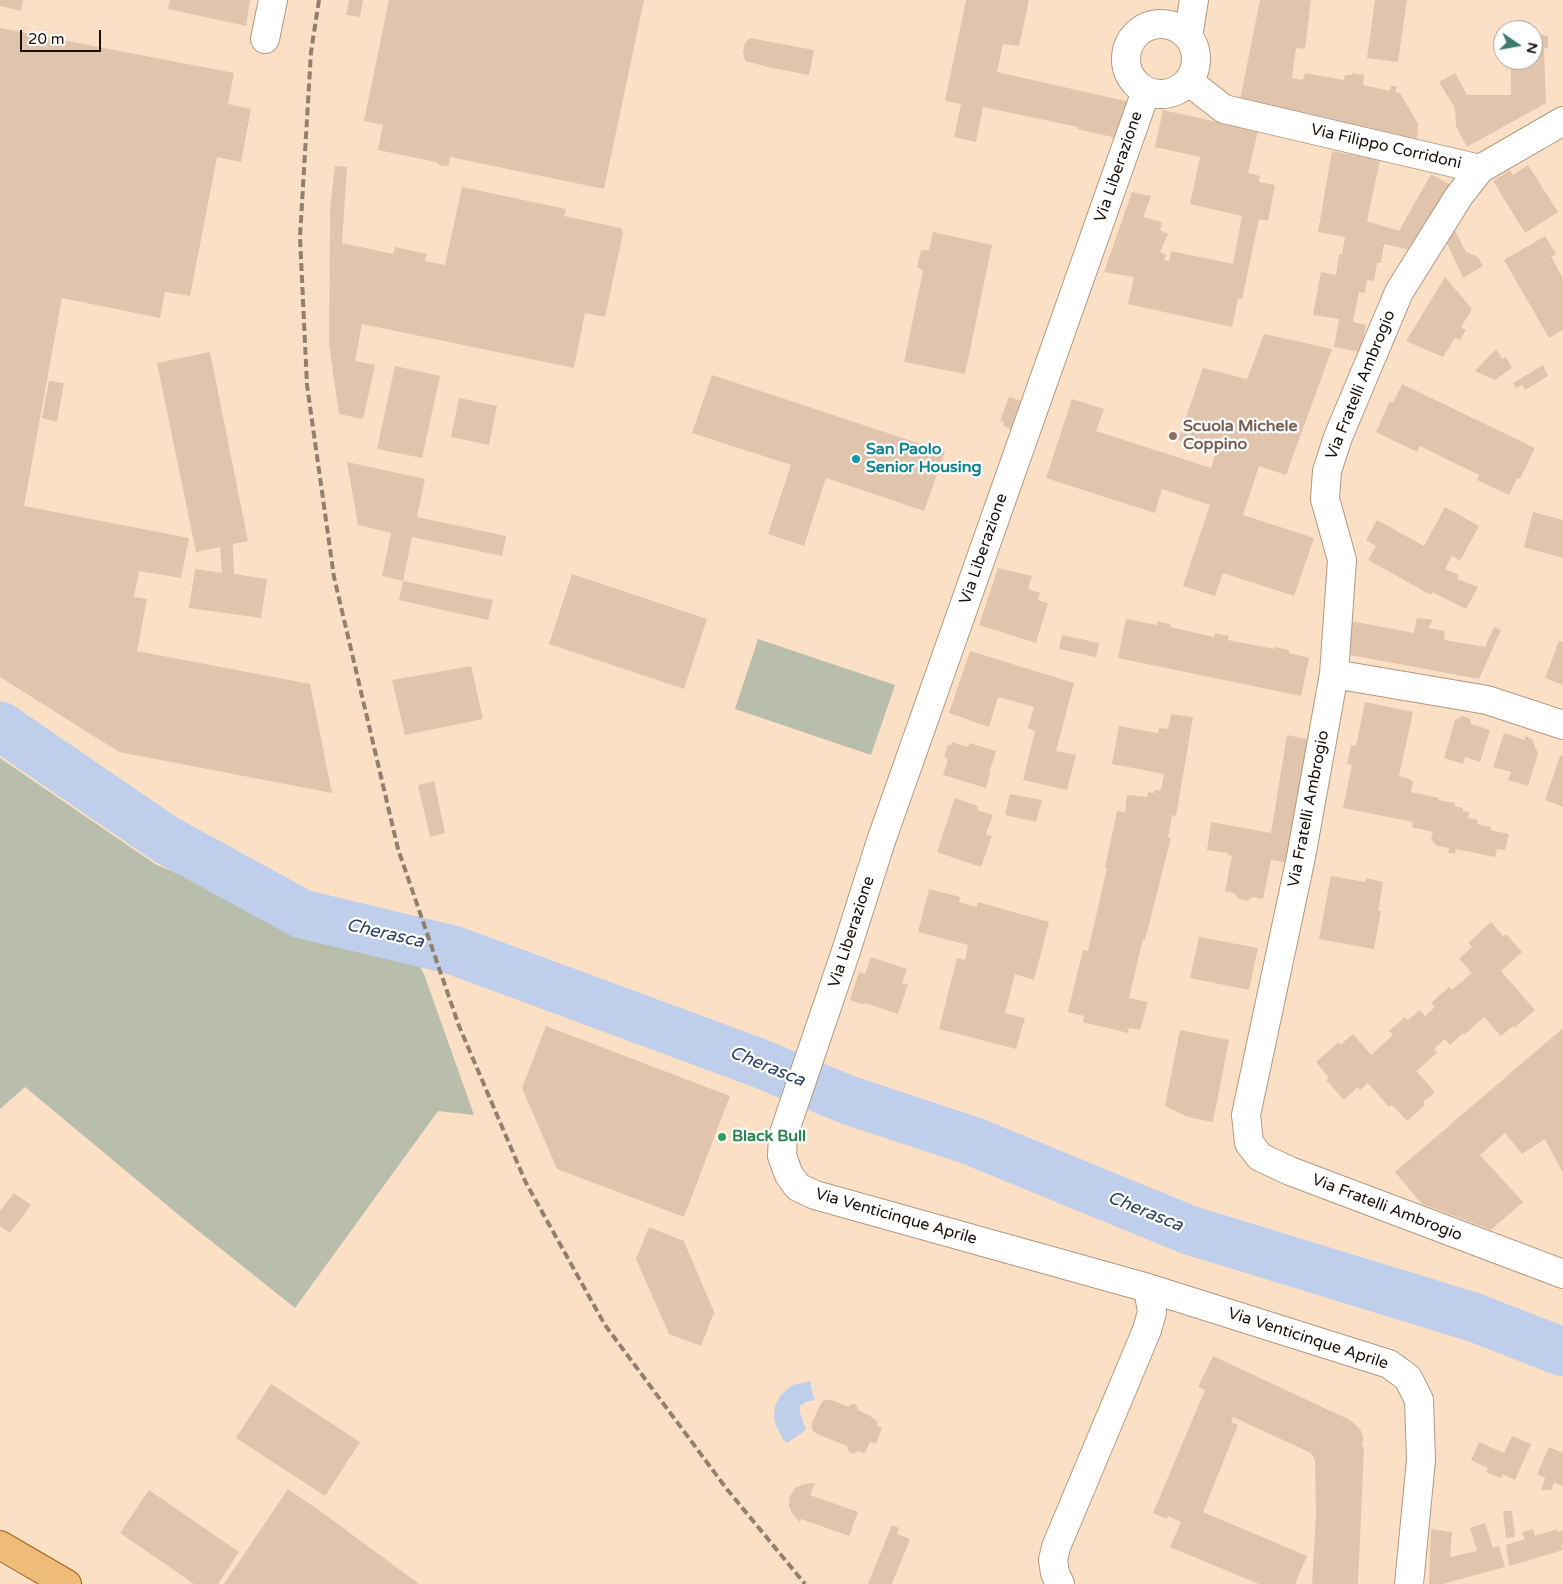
<!DOCTYPE html>
<html>
<head>
<meta charset="utf-8">
<style>
  body { margin:0 }
  #map { position:relative; width:1563px; height:1584px; overflow:hidden; background:#fbe0c6; font-family:"Varela Round",sans-serif }
  canvas { display:block }
  .north { position:absolute; left:1493px; top:20px; width:50px; height:50px; box-sizing:border-box; background:#fff; border:1px solid #a39f9c; border-radius:50%; rotate:102deg; font-size:14px; font-weight:700; line-height:20px; text-align:center; color:#191008 }
  .north::after { content:''; display:block; margin:auto; width:18px; height:22px; background:#3b7c6c; clip-path:polygon(50% 0,100% 100%,50% 72%,0 100%) }
  .scale { position:absolute; left:20px; top:30px; width:81px; height:22px; box-sizing:border-box; border:2px solid #191008; border-top:0; padding-left:6px; font-size:15px; line-height:18px; white-space:nowrap; color:#191008; -webkit-text-stroke:4px #fff; paint-order:stroke }
</style>
</head>
<body>
<div id="map">
<canvas width="1563" height="1584"></canvas>
<div class="north">N</div>
<div class="scale">20 m</div>
</div>
<script>
const ctx = document.querySelector('canvas').getContext('2d');
ctx.lineJoin = 'round';
function fill(path, color) {
  ctx.fillStyle = color;
  ctx.fill(path, 'evenodd');
}
function poly(rows) {
  const path = new Path2D();
  for (const r of rows) {
    if (r.length === 3) {
      path.moveTo(r[0] + r[2], r[1]);
      path.arc(r[0], r[1], r[2], 0, 2 * Math.PI);
      continue;
    }
    path.moveTo(r[0], r[1]);
    for (let i = 2; i < r.length; i += 2) path.lineTo(r[i], r[i + 1]);
  }
  return path;
}
function stroke(path, color, width, dash) {
  ctx.strokeStyle = color;
  ctx.lineWidth = width;
  ctx.lineCap = dash ? 'butt' : 'round';
  ctx.setLineDash(dash || []);
  ctx.stroke(path);
}
function write(font, color, halo, rows, align = 'center') {
  ctx.font = font + ' "Varela Round",sans-serif';
  ctx.lineWidth = 4.5;
  ctx.setLineDash([]);
  ctx.textBaseline = 'middle';
  ctx.strokeStyle = halo;
  ctx.fillStyle = color;
  for (const [text, x, y, turn = 0] of rows) {
    ctx.save();
    ctx.translate(x, y);
    ctx.rotate((+turn || 0) * Math.PI / 180);
    ctx.textAlign = isNaN(turn) ? turn : align;
    if (halo) ctx.strokeText(text, 0, 0);
    ctx.fillText(text, 0, 0);
    ctx.restore();
  }
}
fill(poly([
  [758,639,895,685,871,755,735,709],
  [0,758,155,864,221,892,415,958,424,974,474,1115,438,1111,295,1308,186,1221,25,1087,0,1109]
]), '#b8beab');
fill(poly([
  [811,1381,811,1388,815,1400,806,1402,800,1406,800,1413,806,1430,787,1443,783,1439,776,1426,774,1417,775,1406,781,1395,792,1385]
]), '#bfceea');
stroke(poly([
  [0,726,165,839,302,914,453,950,759,1063,848,1100,972,1141,1189,1230,1473,1317,1563,1352]
]), '#bfceea', 49);
fill(poly([
  [0,0,23,0,21,11,0,6],
  [170,0,250,0,246,26,168,9],
  [349,0,363,0,360,17,346,15],
  [389,0,644,0,604,189,450,157,449,165,445,166,439,165,436,162,378,150,383,125,364,121],
  [966,0,1029,0,1019,46,1003,44,997,72,1130,102,1121,139,1077,129,1078,127,983,107,976,142,954,137,961,104,945,101],
  [1260,0,1311,0,1305,49,1296,48,1292,78,1303,80,1305,73,1344,80,1345,75,1352,75,1352,73,1364,75,1363,85,1390,91,1391,86,1397,86,1395,92,1400,93,1418,124,1417,139,1240,100],
  [1375,0,1407,0,1398,62,1367,58],
  [0,28,234,73,228,104,251,109,241,162,217,157,190,296,165,292,160,318,62,298,24,506,189,538,181,578,139,571,134,597,147,599,137,651,310,684,332,793,119,752,0,677],
  [1533,33,1548,36,1548,47,1544,49,1546,103,1467,147,1456,126,1455,108,1439,82,1455,73,1467,95,1511,95,1511,60,1533,60],
  [750,38,814,50,809,75,768,67,745,61,743,51,745,43],
  [1163,110,1258,131,1248,173,1260,176,1259,182,1275,185,1268,221,1259,219,1242,299,1238,299,1232,327,1128,304,1134,277,1104,272,1132,192,1151,196,1143,217,1162,222,1160,230,1168,234,1160,252,1166,255,1164,260,1169,261,1171,251,1233,264,1242,216,1190,204,1200,157,1155,147],
  [1332,151,1380,160,1367,221,1399,231,1431,174,1452,186,1416,251,1384,244,1381,263,1377,263,1374,281,1367,280,1365,293,1359,292,1353,322,1366,325,1360,352,1334,347,1339,319,1313,315,1321,272,1336,275,1339,254,1342,254,1345,237,1318,232],
  [1528,165,1558,212,1525,233,1493,181,1510,170,1513,175],
  [335,166,347,167,342,243,393,254,395,247,427,254,425,261,445,265,462,187,566,209,564,216,621,228,623,233,605,317,585,313,574,368,362,324,355,361,375,365,363,419,339,414,329,344,330,209],
  [1454,229,1466,252,1478,257,1483,266,1463,278,1446,241],
  [933,232,992,245,965,374,904,362,923,271,917,267,921,250,929,250],
  [1545,236,1556,254,1551,257,1563,278,1563,330,1549,338,1504,260],
  [1445,277,1472,309,1461,327,1466,330,1460,340,1455,338,1443,357,1406,341],
  [1264,334,1332,349,1286,475,1259,466,1243,515,1314,538,1294,596,1223,573,1215,596,1183,586,1210,505,1162,489,1155,513,1046,478,1072,399,1104,409,1096,431,1211,468,1216,452,1178,440,1203,368,1247,379],
  [1496,349,1502,359,1506,357,1512,368,1495,380,1475,371],
  [210,352,248,541,233,544,234,574,267,579,261,618,189,608,195,569,222,573,220,547,196,552,157,363],
  [1543,365,1548,376,1525,390,1522,385,1516,388,1513,383],
  [395,366,440,376,422,458,377,449],
  [712,375,945,452,924,511,826,478,804,546,768,534,791,465,692,433],
  [49,381,64,383,57,422,42,418],
  [1402,384,1535,448,1520,479,1517,478,1509,495,1477,480,1479,475,1420,446,1417,452,1376,432,1390,401,1393,403],
  [1009,397,1024,402,1014,430,1003,426,1004,422,1000,421],
  [459,398,497,406,489,445,451,437],
  [347,462,425,479,417,517,506,536,502,556,412,537,403,581,382,576,391,533,358,525],
  [1445,507,1479,526,1460,561,1452,556,1445,569,1459,575,1457,579,1478,587,1466,609,1432,592,1431,595,1368,560,1376,546,1366,540,1377,520,1424,546],
  [1533,512,1563,520,1563,558,1524,547],
  [998,568,1032,576,1028,589,1040,593,1038,600,1048,603,1036,643,979,625],
  [572,574,707,619,684,689,549,644],
  [403,581,493,600,488,620,399,600],
  [1417,618,1433,620,1428,628,1445,631,1444,640,1485,647,1494,627,1501,630,1479,679,1345,654,1351,621,1414,633],
  [1126,619,1157,625,1157,621,1170,624,1170,627,1214,637,1215,633,1229,636,1228,640,1274,649,1274,647,1289,650,1289,653,1309,658,1301,696,1118,658],
  [1062,635,1099,643,1096,657,1059,649],
  [1559,641,1563,642,1563,685,1545,678],
  [970,651,1074,683,1056,751,1076,755,1067,790,1023,780,1035,731,1028,728,1034,707,998,697,989,727,949,713],
  [471,666,483,719,405,735,392,680],
  [1365,702,1413,712,1399,776,1407,778,1413,782,1411,792,1439,798,1438,800,1455,803,1455,806,1463,808,1462,811,1469,812,1468,818,1478,820,1477,824,1491,827,1490,830,1509,834,1505,850,1497,849,1495,857,1456,849,1455,854,1448,853,1449,848,1437,846,1433,842,1431,838,1433,832,1412,827,1413,822,1343,808,1352,765,1347,764,1351,745,1356,746],
  [1171,714,1193,717,1176,816,1172,815,1168,838,1171,838,1145,940,1143,939,1129,998,1148,1002,1140,1030,1129,1028,1128,1033,1083,1022,1084,1016,1068,1012,1083,950,1088,951,1107,868,1105,868,1117,811,1125,812,1127,795,1147,797,1148,792,1154,793,1154,790,1161,790,1164,774,1112,764,1119,726,1158,733,1159,728,1168,729],
  [1463,716,1470,719,1471,724,1490,730,1480,762,1465,757,1463,764,1444,758,1455,720],
  [1504,733,1525,740,1525,736,1532,739,1538,754,1528,786,1508,780,1511,772,1493,767],
  [1287,735,1312,740,1290,863,1271,860,1263,899,1253,897,1247,901,1239,899,1234,893,1225,891,1232,856,1228,855,1228,853,1207,850,1211,822,1271,833],
  [952,742,968,747,970,743,996,751,989,773,990,774,986,788,943,775,948,759,944,757,948,745,951,745],
  [1563,755,1563,807,1545,800,1560,756],
  [434,781,445,833,430,837,418,785],
  [1010,794,1042,800,1036,822,1005,815],
  [955,798,978,806,977,810,993,815,986,834,992,836,981,867,937,852],
  [1331,876,1365,882,1366,878,1383,882,1378,911,1381,911,1374,949,1319,939],
  [929,889,960,897,959,902,977,907,978,902,1049,922,1034,980,1015,974,1005,1013,1025,1018,1016,1049,939,1029,957,958,965,960,968,945,918,932],
  [1491,922,1503,936,1506,934,1522,952,1501,971,1535,1010,1514,1028,1513,1026,1501,1036,1484,1017,1464,1035,1463,1033,1450,1045,1445,1039,1434,1049,1437,1053,1416,1071,1435,1092,1423,1102,1425,1105,1407,1121,1392,1105,1389,1107,1368,1083,1360,1090,1358,1087,1344,1100,1326,1080,1329,1078,1316,1062,1339,1042,1340,1045,1353,1034,1371,1055,1393,1035,1389,1031,1405,1017,1408,1020,1420,1010,1425,1016,1435,1007,1431,1003,1449,987,1452,990,1472,973,1459,959,1472,947,1468,943],
  [1199,937,1258,948,1249,990,1190,978],
  [871,957,907,969,902,983,908,985,898,1014,865,1003,864,1005,850,1000,859,972,865,974],
  [546,1026,730,1096,684,1217,557,1169,522,1088],
  [1563,1028,1563,1173,1545,1139,1522,1154,1505,1133,1480,1155,1523,1202,1491,1230,1422,1204,1395,1172],
  [1180,1030,1229,1040,1213,1122,1188,1117,1165,1106],
  [14,1193,31,1205,10,1233,0,1226,0,1211],
  [649,1227,681,1240,683,1239,715,1314,713,1315,701,1346,669,1334,636,1259],
  [1213,1356,1350,1420,1360,1429,1363,1437,1362,1447,1364,1447,1358,1584,1312,1584,1316,1514,1315,1460,1311,1453,1233,1417,1231,1422,1238,1425,1203,1512,1307,1556,1295,1584,1259,1584,1170,1547,1181,1522,1168,1516,1167,1519,1153,1513,1205,1390,1198,1387],
  [271,1384,360,1442,325,1496,236,1438],
  [824,1400,831,1400,849,1407,850,1405,855,1404,857,1406,858,1410,871,1416,871,1417,877,1421,877,1426,882,1428,876,1444,870,1442,865,1453,858,1451,854,1454,849,1452,847,1446,817,1434,812,1430,812,1423,820,1405],
  [1512,1436,1531,1444,1515,1480,1503,1474,1501,1478,1486,1472,1488,1468,1471,1460,1479,1442,1504,1453],
  [1549,1447,1563,1453,1563,1486,1554,1483,1551,1490,1541,1490,1545,1478,1537,1474],
  [815,1483,810,1495,858,1512,849,1536,801,1519,800,1522,793,1515,789,1506,790,1496,795,1488,804,1484],
  [288,1489,323,1513,419,1584,224,1584],
  [149,1490,239,1552,218,1584,194,1584,120,1533],
  [1503,1511,1512,1511,1515,1537,1506,1538],
  [1485,1523,1493,1548,1499,1546,1505,1567,1442,1584,1429,1584,1431,1529,1452,1532,1450,1557,1477,1551,1470,1528],
  [892,1525,899,1528,897,1534,910,1539,892,1584,868,1584],
  [1533,1529,1535,1536,1557,1529,1558,1532,1563,1530,1563,1545,1561,1545,1563,1550,1509,1566,1506,1545,1525,1539,1522,1532]
]), '#e0c5ac');
const minor = poly([
  [1161,59,35],
  [1188,37,1194,0],
  [265,39,273,0],
  [1188,81,1224,109,1480,169],
  [1146,91,881,841,846,951,783,1136,782,1156,789,1175,798,1187,815,1195,1148,1288,1389,1364,1408,1378,1419,1400,1421,1460,1409,1584],
  [1563,121,1480,169,1459,196,1399,292,1338,437,1327,471,1325,499,1342,560,1334,674,1301,857,1246,1115,1249,1143,1260,1157,1290,1171,1563,1274],
  [1334,674,1487,700,1563,725],
  [1060,1584,1055,1573,1053,1560,1056,1547,1147,1330,1152,1312,1148,1288]
]);
const major = poly([
  [0,1545,67,1584]
]);
stroke(minor, '#b19880', 30);
stroke(major, '#9c6117', 30);
stroke(minor, '#fff', 28);
stroke(major, '#eebb79', 28);
stroke(poly([
  [319,0,311,52,300,237,307,385,334,577,398,849,459,1026,526,1183,605,1325,726,1488,805,1584]
]), '#927f6d', 4, [8, 4]);
for (const [x, y, r, color] of [
  [1173,436,5,"#8d6e63"],
  [856,459,5,"#0f9aa8"],
  [722,1137,5,"#2e9e5b"]
]) {
  const dot = new Path2D();
  dot.arc(x, y, r, 0, 2 * Math.PI);
  ctx.fillStyle = color;
  ctx.fill(dot);
  stroke(dot, '#fff', 2);
}
write('16px', '#191008', '#fff', [
  ["Via Filippo Corridoni",1386,147,13],
  ["Via Liberazione",1119,167,-71],
  ["Via Fratelli Ambrogio",1361,385,-68],
  ["Via Liberazione",984,549,-71],
  ["Via Fratelli Ambrogio",1309,809,-79],
  ["Via Liberazione",852,932,-72],
  ["Via Fratelli Ambrogio",1387,1208,21],
  ["Via Venticinque Aprile",896,1217,16],
  ["Via Venticinque Aprile",1308,1339,18]
]);
write('bold 16px', '#785e54', '#fff', [
  ["Scuola Michele",1183,427],
  ["Coppino",1183,445]
], 'left');
write('bold 16px', '#0d838f', '#fff', [
  ["San Paolo",866,450],
  ["Senior Housing",866,468]
], 'left');
write('bold 16px', '#27864d', '#fff', [
  ["Black Bull",732,1137]
], 'left');
write('italic 18px', '#2c3f67', '#fff', [
  ["Cherasca",385,934,13],
  ["Cherasca",767,1067,22],
  ["Cherasca",1145,1212,22]
]);
</script>
</body>
</html>
